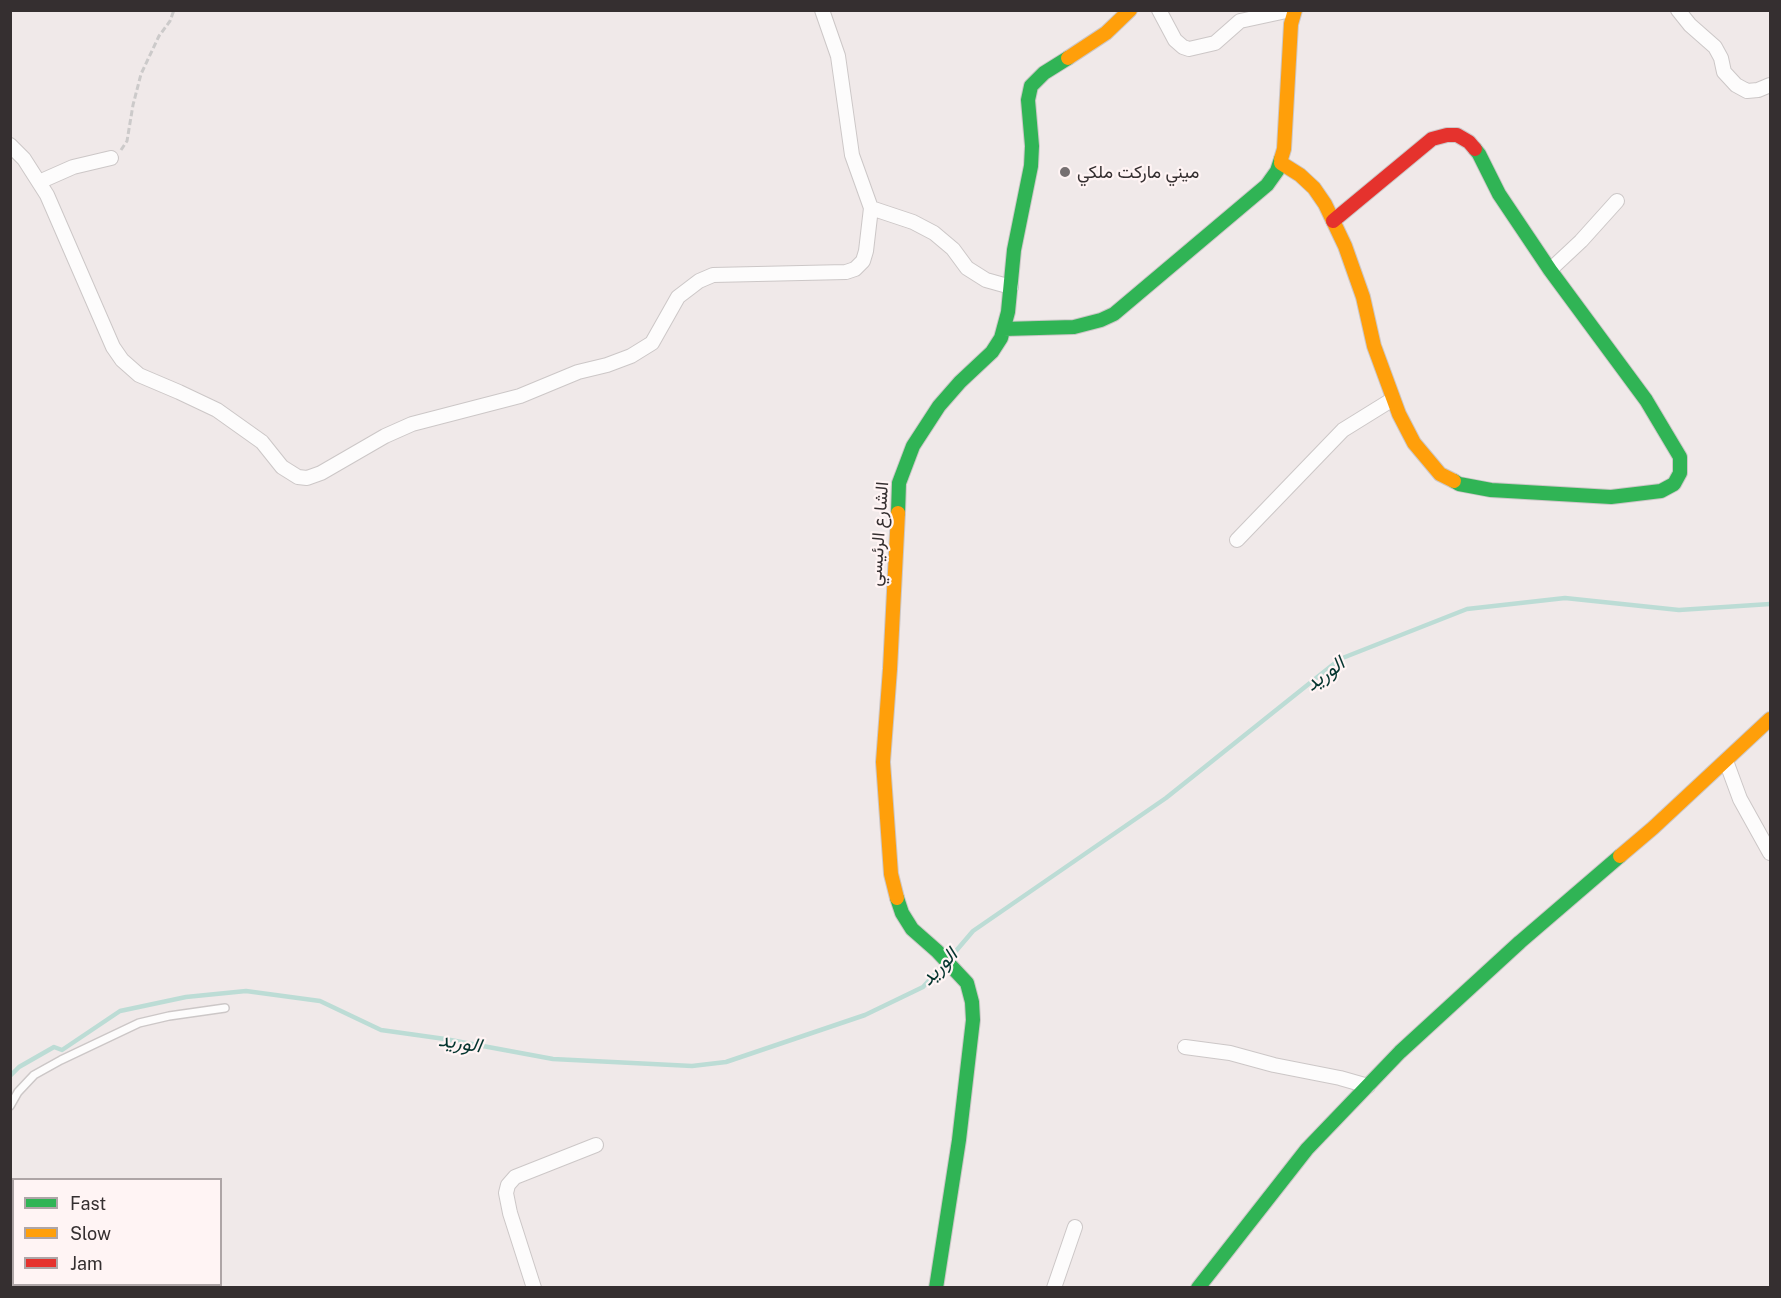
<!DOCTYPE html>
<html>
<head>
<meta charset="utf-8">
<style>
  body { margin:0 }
  #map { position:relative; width:1781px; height:1298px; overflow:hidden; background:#f0e9e9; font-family:"Public Sans",sans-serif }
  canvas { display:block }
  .frame { position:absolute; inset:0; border:12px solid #352f30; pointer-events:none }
  .legend { position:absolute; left:12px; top:1178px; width:210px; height:108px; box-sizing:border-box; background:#fff4f4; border:2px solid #aea5a6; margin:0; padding:8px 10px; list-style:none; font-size:18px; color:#352f30 }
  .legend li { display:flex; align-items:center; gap:12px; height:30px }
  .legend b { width:30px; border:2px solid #aea5a6 }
</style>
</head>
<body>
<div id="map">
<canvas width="1781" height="1298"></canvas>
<div class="frame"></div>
<ul class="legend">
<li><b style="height:8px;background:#30b455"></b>Fast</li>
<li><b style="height:8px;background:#ff9f0a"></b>Slow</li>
<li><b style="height:8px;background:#e5322d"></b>Jam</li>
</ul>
</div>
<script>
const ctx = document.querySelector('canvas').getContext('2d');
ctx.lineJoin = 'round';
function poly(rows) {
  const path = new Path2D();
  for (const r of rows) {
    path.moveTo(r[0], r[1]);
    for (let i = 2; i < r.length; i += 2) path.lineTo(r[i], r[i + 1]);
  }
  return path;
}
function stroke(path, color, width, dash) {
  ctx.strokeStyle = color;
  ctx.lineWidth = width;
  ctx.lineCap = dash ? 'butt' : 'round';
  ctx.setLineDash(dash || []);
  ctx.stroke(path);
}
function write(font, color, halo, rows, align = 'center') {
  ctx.font = font + ' "Public Sans",Vazirmatn,sans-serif';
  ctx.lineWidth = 4.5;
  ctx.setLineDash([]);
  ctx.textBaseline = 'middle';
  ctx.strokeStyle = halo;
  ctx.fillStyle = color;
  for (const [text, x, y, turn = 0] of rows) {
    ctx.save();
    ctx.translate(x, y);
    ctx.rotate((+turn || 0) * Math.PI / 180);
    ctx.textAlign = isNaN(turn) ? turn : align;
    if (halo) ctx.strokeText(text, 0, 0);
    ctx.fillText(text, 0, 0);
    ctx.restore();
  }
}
stroke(poly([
  [950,958,973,931,1166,798,1340,659,1467,609,1565,598,1679,610,1770,604],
  [10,1076,19,1067,54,1047,62,1050,120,1011,186,997,246,991,320,1001,381,1030,445,1039,553,1059,692,1066,726,1062,865,1015,923,987,944,964]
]), '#bcdcd5', 4.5);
const lane = poly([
  [10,1106,18,1092,34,1075,61,1060,139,1023,169,1016,225,1008]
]);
const street = poly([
  [822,10,838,56,852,155,871,208,913,222,934,233,953,249,967,268,986,280,1011,287],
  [1159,10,1175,40,1183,47,1189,49,1215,43,1240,21,1291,10],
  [1678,10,1690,25,1715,47,1721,58,1724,72,1736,85,1747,91,1758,90,1770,85],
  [10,145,24,159,47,195,113,347,122,360,139,375,179,392,217,410,262,442,282,467,298,477,307,478,321,473,385,436,412,424,520,396,578,372,607,365,631,356,652,343,678,297,699,281,713,275,846,272,855,269,863,261,866,251,871,208],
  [39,182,73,167,111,158],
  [1550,270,1581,241,1617,201],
  [1237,540,1343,430,1393,399],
  [1726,761,1740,799,1770,853],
  [1185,1047,1230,1053,1274,1065,1340,1078,1368,1086],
  [534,1288,510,1213,506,1193,508,1185,515,1177,596,1145],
  [1054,1288,1075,1227]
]);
const fast = poly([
  [1004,329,1074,327,1101,320,1114,314,1267,185,1277,171,1281,159],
  [1454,481,1459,484,1491,490,1611,497,1661,491,1674,484,1680,473,1680,457,1646,400,1550,270,1499,194,1479,154,1475,149],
  [898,513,899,483,913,446,939,406,960,382,992,352,1001,338,1008,312,1014,250,1031,166,1032,146,1028,100,1031,86,1044,73,1068,58],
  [897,898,902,913,912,929,937,951,967,983,972,1002,973,1020,959,1140,936,1288],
  [1198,1288,1307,1149,1400,1052,1520,942,1620,856]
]);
const slow = poly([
  [1068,58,1106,33,1130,10],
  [1281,159,1284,149,1291,24,1295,10],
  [1281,163,1300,175,1314,188,1325,204,1345,246,1363,297,1374,346,1399,414,1414,443,1440,474,1454,481],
  [1620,856,1653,828,1770,719],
  [897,898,891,874,883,762,890,669,898,513]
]);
const jam = poly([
  [1333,221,1432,139,1447,135,1457,135,1469,142,1475,149]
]);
stroke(lane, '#ccc7c7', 10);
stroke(street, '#ccc7c7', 16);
stroke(fast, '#ccc7c7', 16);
stroke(slow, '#ccc7c7', 16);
stroke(jam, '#ccc7c7', 16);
stroke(poly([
  [121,150,127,141,133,105,141,74,159,36,170,21,174,10]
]), '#cccaca', 3, [6, 3]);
stroke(lane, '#fdfcfc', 7);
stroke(street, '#fdfcfc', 14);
stroke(fast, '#30b455', 14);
stroke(slow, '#ff9f0a', 14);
stroke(jam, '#e5322d', 14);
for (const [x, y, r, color] of [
  [1065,172,6,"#767071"]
]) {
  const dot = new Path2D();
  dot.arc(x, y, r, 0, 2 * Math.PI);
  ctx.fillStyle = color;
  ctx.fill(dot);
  stroke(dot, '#fff4f4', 2);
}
write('18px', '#352f30', '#fff4f4', [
  ["ميني ماركت ملكي",1077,172]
], 'left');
write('18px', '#352f30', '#fff4f4', [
  ["الشارع الرئيسي",879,534,-86]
]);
write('italic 20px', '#03342e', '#fff4f4', [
  ["الوريد",1325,674,-36],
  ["الوريد",939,967,-46],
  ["الوريد",460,1043,9]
]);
</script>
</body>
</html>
